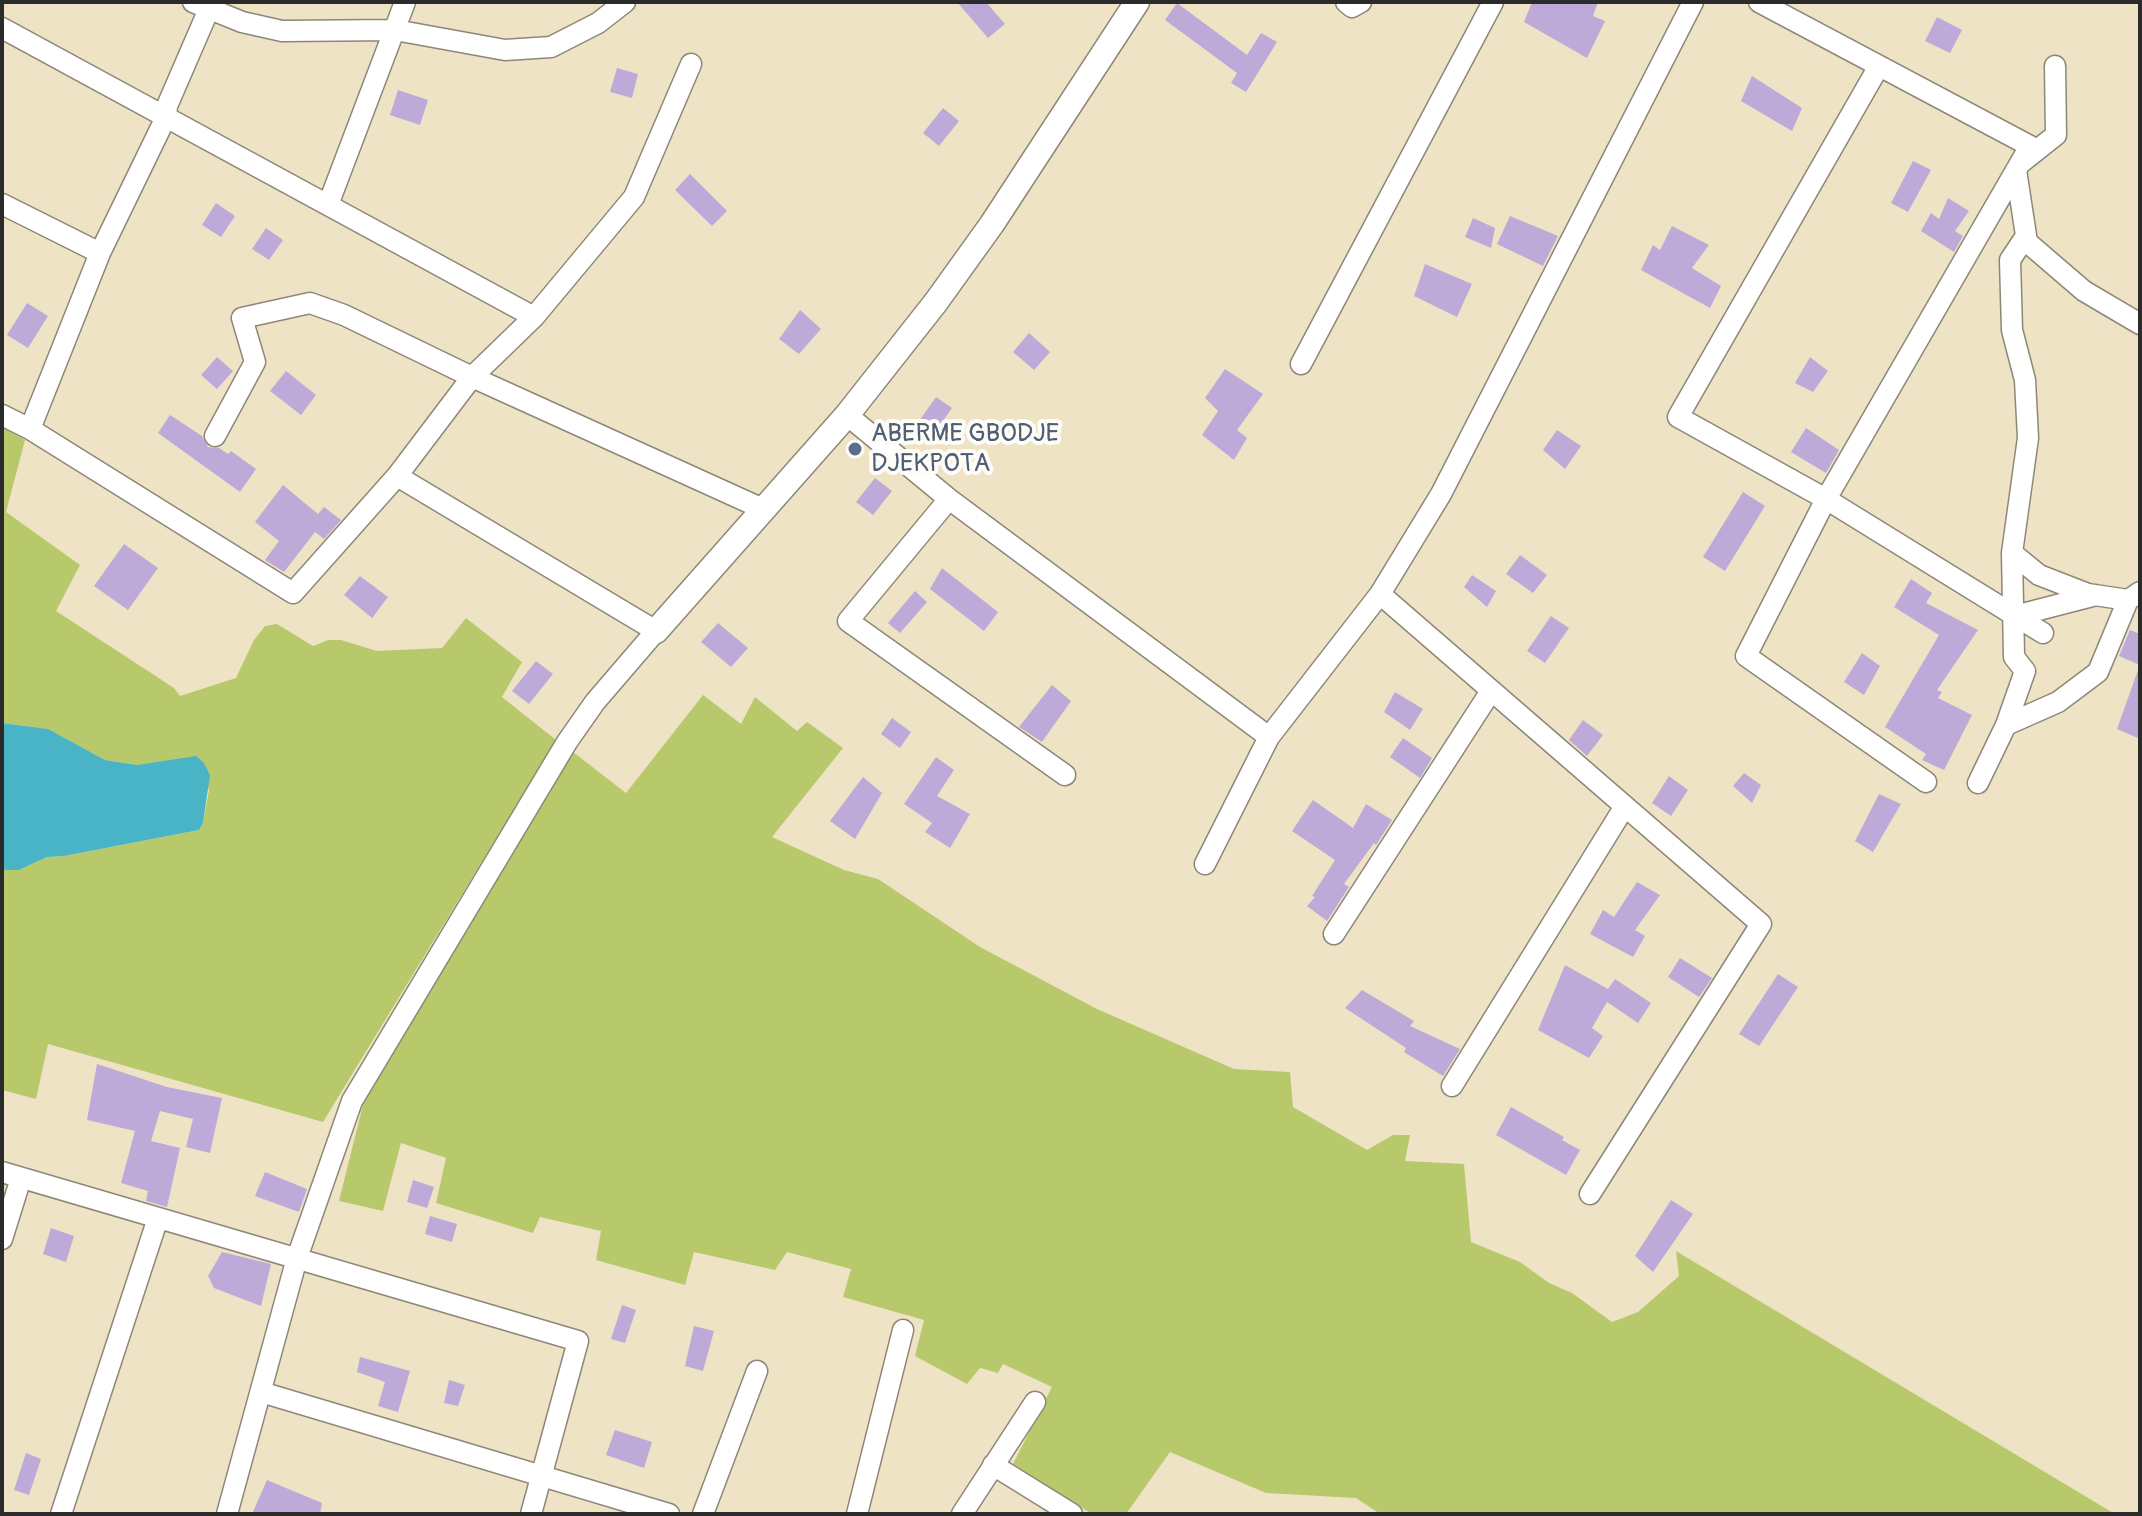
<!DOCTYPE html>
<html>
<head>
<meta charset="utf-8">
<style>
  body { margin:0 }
  #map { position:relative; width:2142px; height:1516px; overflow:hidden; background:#efe3c5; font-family:Pangolin,sans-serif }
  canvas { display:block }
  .frame { position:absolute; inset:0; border:4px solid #2b2b2b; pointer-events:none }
</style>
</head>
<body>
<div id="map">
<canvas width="2142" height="1516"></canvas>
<div class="frame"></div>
</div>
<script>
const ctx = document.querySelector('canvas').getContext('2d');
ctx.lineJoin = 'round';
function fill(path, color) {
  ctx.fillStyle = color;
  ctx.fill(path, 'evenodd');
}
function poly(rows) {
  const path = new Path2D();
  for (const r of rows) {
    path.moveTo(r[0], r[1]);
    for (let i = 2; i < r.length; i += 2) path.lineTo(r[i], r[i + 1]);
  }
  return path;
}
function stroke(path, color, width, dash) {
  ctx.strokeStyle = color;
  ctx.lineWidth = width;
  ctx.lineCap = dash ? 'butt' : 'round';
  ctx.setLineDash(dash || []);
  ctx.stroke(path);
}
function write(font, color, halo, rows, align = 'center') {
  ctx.font = font + ' Pangolin,sans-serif';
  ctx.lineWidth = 8;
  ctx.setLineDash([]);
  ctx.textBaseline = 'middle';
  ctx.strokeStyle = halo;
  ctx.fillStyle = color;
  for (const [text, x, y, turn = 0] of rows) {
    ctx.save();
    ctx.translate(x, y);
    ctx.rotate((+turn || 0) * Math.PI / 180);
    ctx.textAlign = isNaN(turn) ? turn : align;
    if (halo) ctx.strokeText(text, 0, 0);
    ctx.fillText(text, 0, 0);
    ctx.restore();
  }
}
fill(poly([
  [2,427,25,440,6,512,80,565,56,611,174,688,180,696,236,678,254,640,265,626,277,624,313,646,328,640,341,640,377,651,442,648,466,618,522,662,502,697,556,740,323,1122,48,1044,36,1099,2,1090,2,870,19,870,47,857,64,856,199,830,203,823,209,790,196,757,137,765,105,760,47,729,2,723],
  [703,695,741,724,755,697,797,731,807,722,843,748,772,837,844,870,878,879,980,947,1097,1009,1234,1069,1290,1072,1293,1107,1367,1150,1393,1135,1410,1135,1405,1161,1464,1164,1471,1242,1520,1262,1549,1283,1572,1293,1612,1322,1638,1312,1679,1276,1676,1251,2115,1514,1380,1514,1356,1498,1266,1493,1170,1452,1126,1514,1092,1514,1013,1464,1052,1387,1003,1364,998,1373,980,1368,967,1384,915,1356,924,1320,843,1297,851,1269,787,1252,775,1270,694,1252,685,1285,596,1260,601,1231,540,1217,533,1233,436,1203,446,1158,401,1143,383,1211,339,1201,364,1101,373,1078,573,752,626,793]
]), '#b8c96c');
fill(poly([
  [2,723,48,729,105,760,137,765,196,756,204,763,210,775,203,823,199,830,64,856,47,857,19,870,2,870]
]), '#48b4c5');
fill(poly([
  [957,2,986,2,1005,24,988,38],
  [1532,2,1598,2,1593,16,1605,21,1587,58,1524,22],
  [1177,3,1247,55,1261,33,1277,42,1246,92,1231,83,1237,73,1165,20],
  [1937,17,1962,30,1950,53,1925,41],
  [617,68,638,74,632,98,610,92],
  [1752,76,1802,108,1792,131,1741,101],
  [398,90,428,100,420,125,390,115],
  [943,108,959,121,939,146,923,133],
  [1913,161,1931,170,1908,212,1891,203],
  [690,174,727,211,712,226,675,190],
  [1948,198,1969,211,1955,231,1963,236,1954,252,1921,231,1931,213,1939,219],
  [216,203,235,216,221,237,202,225],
  [1510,216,1558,236,1543,266,1497,244],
  [1473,218,1495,228,1491,248,1465,237],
  [1672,226,1709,245,1692,268,1721,286,1710,308,1641,270,1653,245,1660,250],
  [266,228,283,240,269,260,252,249],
  [1425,264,1472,284,1457,317,1414,296],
  [27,303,48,316,28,348,7,335],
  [800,310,821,329,799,354,779,339],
  [1029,333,1050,352,1034,370,1013,352],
  [217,357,233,371,217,389,201,375],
  [1810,357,1828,371,1813,392,1795,383],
  [1225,369,1263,394,1237,430,1247,438,1234,460,1202,435,1218,411,1205,398],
  [286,371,316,395,301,415,270,391],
  [936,397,952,408,935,432,919,421],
  [170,415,202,436,208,447,219,448,228,454,231,451,256,469,240,492,158,433],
  [1806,428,1839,450,1826,473,1791,452],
  [1557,430,1581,446,1565,469,1543,450],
  [875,478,892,491,873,515,856,502],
  [283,485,318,514,324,507,341,520,324,539,315,532,284,572,265,560,279,541,255,522],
  [1743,492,1765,506,1725,571,1703,557],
  [124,544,158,568,128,610,94,586],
  [1520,555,1547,575,1533,593,1506,574],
  [942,568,998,612,984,631,930,589],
  [1472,575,1496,591,1487,607,1464,587],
  [360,576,388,597,372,618,344,595],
  [1911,579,1932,593,1926,603,1978,630,1937,690,1942,692,1938,698,1972,715,1944,770,1922,760,1926,754,1885,727,1939,635,1894,607],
  [915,591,927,602,900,633,888,623],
  [1551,616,1569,628,1545,663,1527,651],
  [718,623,748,648,731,667,701,642],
  [2130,630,2140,634,2140,665,2119,656],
  [1862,653,1880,666,1864,695,1844,682],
  [536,661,553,674,529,704,512,691],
  [2138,670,2140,670,2140,739,2117,729],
  [1052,685,1071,701,1042,742,1019,727],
  [1395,692,1423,709,1410,730,1384,712],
  [892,718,911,732,900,748,881,734],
  [1583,720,1603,735,1587,756,1569,740],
  [1403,738,1432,758,1420,778,1390,757],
  [936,757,954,770,937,796,970,814,950,848,925,832,932,823,904,804],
  [1744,773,1761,785,1752,803,1733,786],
  [1669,776,1688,790,1671,816,1652,803],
  [863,777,882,793,855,839,830,821],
  [1879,794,1901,804,1873,852,1855,841],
  [1313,800,1353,828,1366,804,1392,820,1376,845,1374,843,1344,884,1349,887,1327,921,1307,906,1315,897,1312,896,1335,860,1292,831],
  [1637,882,1660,895,1635,930,1645,936,1633,957,1590,934,1603,910,1614,917],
  [1680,958,1712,978,1699,997,1668,977],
  [1565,965,1608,989,1615,979,1651,1003,1638,1023,1607,1002,1592,1028,1603,1036,1589,1058,1538,1030],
  [1778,974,1798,987,1759,1046,1739,1034],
  [1362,990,1414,1021,1410,1026,1460,1049,1443,1076,1404,1052,1406,1048,1345,1008],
  [97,1064,167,1087,222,1098,210,1153,186,1147,193,1119,160,1111,151,1141,180,1148,167,1207,146,1201,148,1191,121,1183,135,1131,87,1120],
  [1511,1107,1564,1137,1562,1140,1580,1150,1566,1175,1496,1135],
  [265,1172,307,1189,299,1212,255,1196],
  [413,1180,434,1187,427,1208,407,1202],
  [1671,1200,1693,1214,1653,1272,1635,1256],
  [430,1216,457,1224,452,1242,425,1234],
  [51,1228,74,1236,66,1262,43,1254],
  [222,1252,271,1264,261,1306,214,1288,208,1276],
  [622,1305,636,1310,625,1343,611,1339],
  [694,1326,714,1331,703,1371,685,1366],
  [360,1357,410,1371,398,1412,378,1406,385,1382,357,1372],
  [449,1380,465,1385,458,1406,444,1403],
  [615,1430,652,1442,644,1468,606,1455],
  [26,1453,41,1459,29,1495,14,1490],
  [267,1480,322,1503,320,1514,252,1514]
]), '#bdaad8');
const minor = poly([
  [193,2,242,22,282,31,395,30,505,50,551,47,598,23,625,2],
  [1346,2,1352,7,1361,2],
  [1759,2,2030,146,1826,499,1746,656,1926,782],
  [2,28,534,317],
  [1879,66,1678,417,1826,499,2043,633],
  [2022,162,2056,135,2055,66],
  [2016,170,2027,242,2084,291,2140,324],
  [2,204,100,253],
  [328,205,405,2],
  [1301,364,1493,2],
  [2,415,30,429,293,593,397,476,472,377,534,317,634,197,691,64],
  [847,415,949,499,1269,737],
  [30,429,100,253,166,117,167,106,212,2],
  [215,436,255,362,242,318,310,303,344,315,472,377,763,509],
  [949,499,848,621,1065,775],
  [2012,553,2028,438,2025,380,2012,330,2010,260,2026,236],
  [1380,594,1761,924,1590,1194],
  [2015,616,2096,595],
  [2006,725,2025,671,2014,657,2012,553,2039,575,2088,594,2128,600,2140,592],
  [1978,783,2006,725,2058,702,2098,672,2128,600],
  [1205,864,1269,737,1380,594,1441,494,1693,2],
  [1334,934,1491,691],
  [1452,1086,1625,806],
  [2,1172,578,1341,531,1514],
  [2,1239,21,1178],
  [261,1392,669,1514],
  [993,1465,1072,1514],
  [61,1514,158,1218],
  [227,1514,297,1258,352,1101,567,742,595,702,656,631,397,476],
  [703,1514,757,1371],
  [857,1514,903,1330],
  [962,1514,1035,1402]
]);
const tertiary = poly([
  [656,631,847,415,936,302,992,224,1137,2]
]);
stroke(minor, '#8d8778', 23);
stroke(tertiary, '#8d8778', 27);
stroke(minor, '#fff', 20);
stroke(tertiary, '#fff', 24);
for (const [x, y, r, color] of [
  [855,449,8,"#5c6f8a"]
]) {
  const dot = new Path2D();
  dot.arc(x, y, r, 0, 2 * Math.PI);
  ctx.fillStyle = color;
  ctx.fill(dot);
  stroke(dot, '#fdfcf7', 3);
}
write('26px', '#4e5e75', '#fdfcf7', [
  ["ABERME GBODJE",871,434],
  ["DJEKPOTA",871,464]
], 'left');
</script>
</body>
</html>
